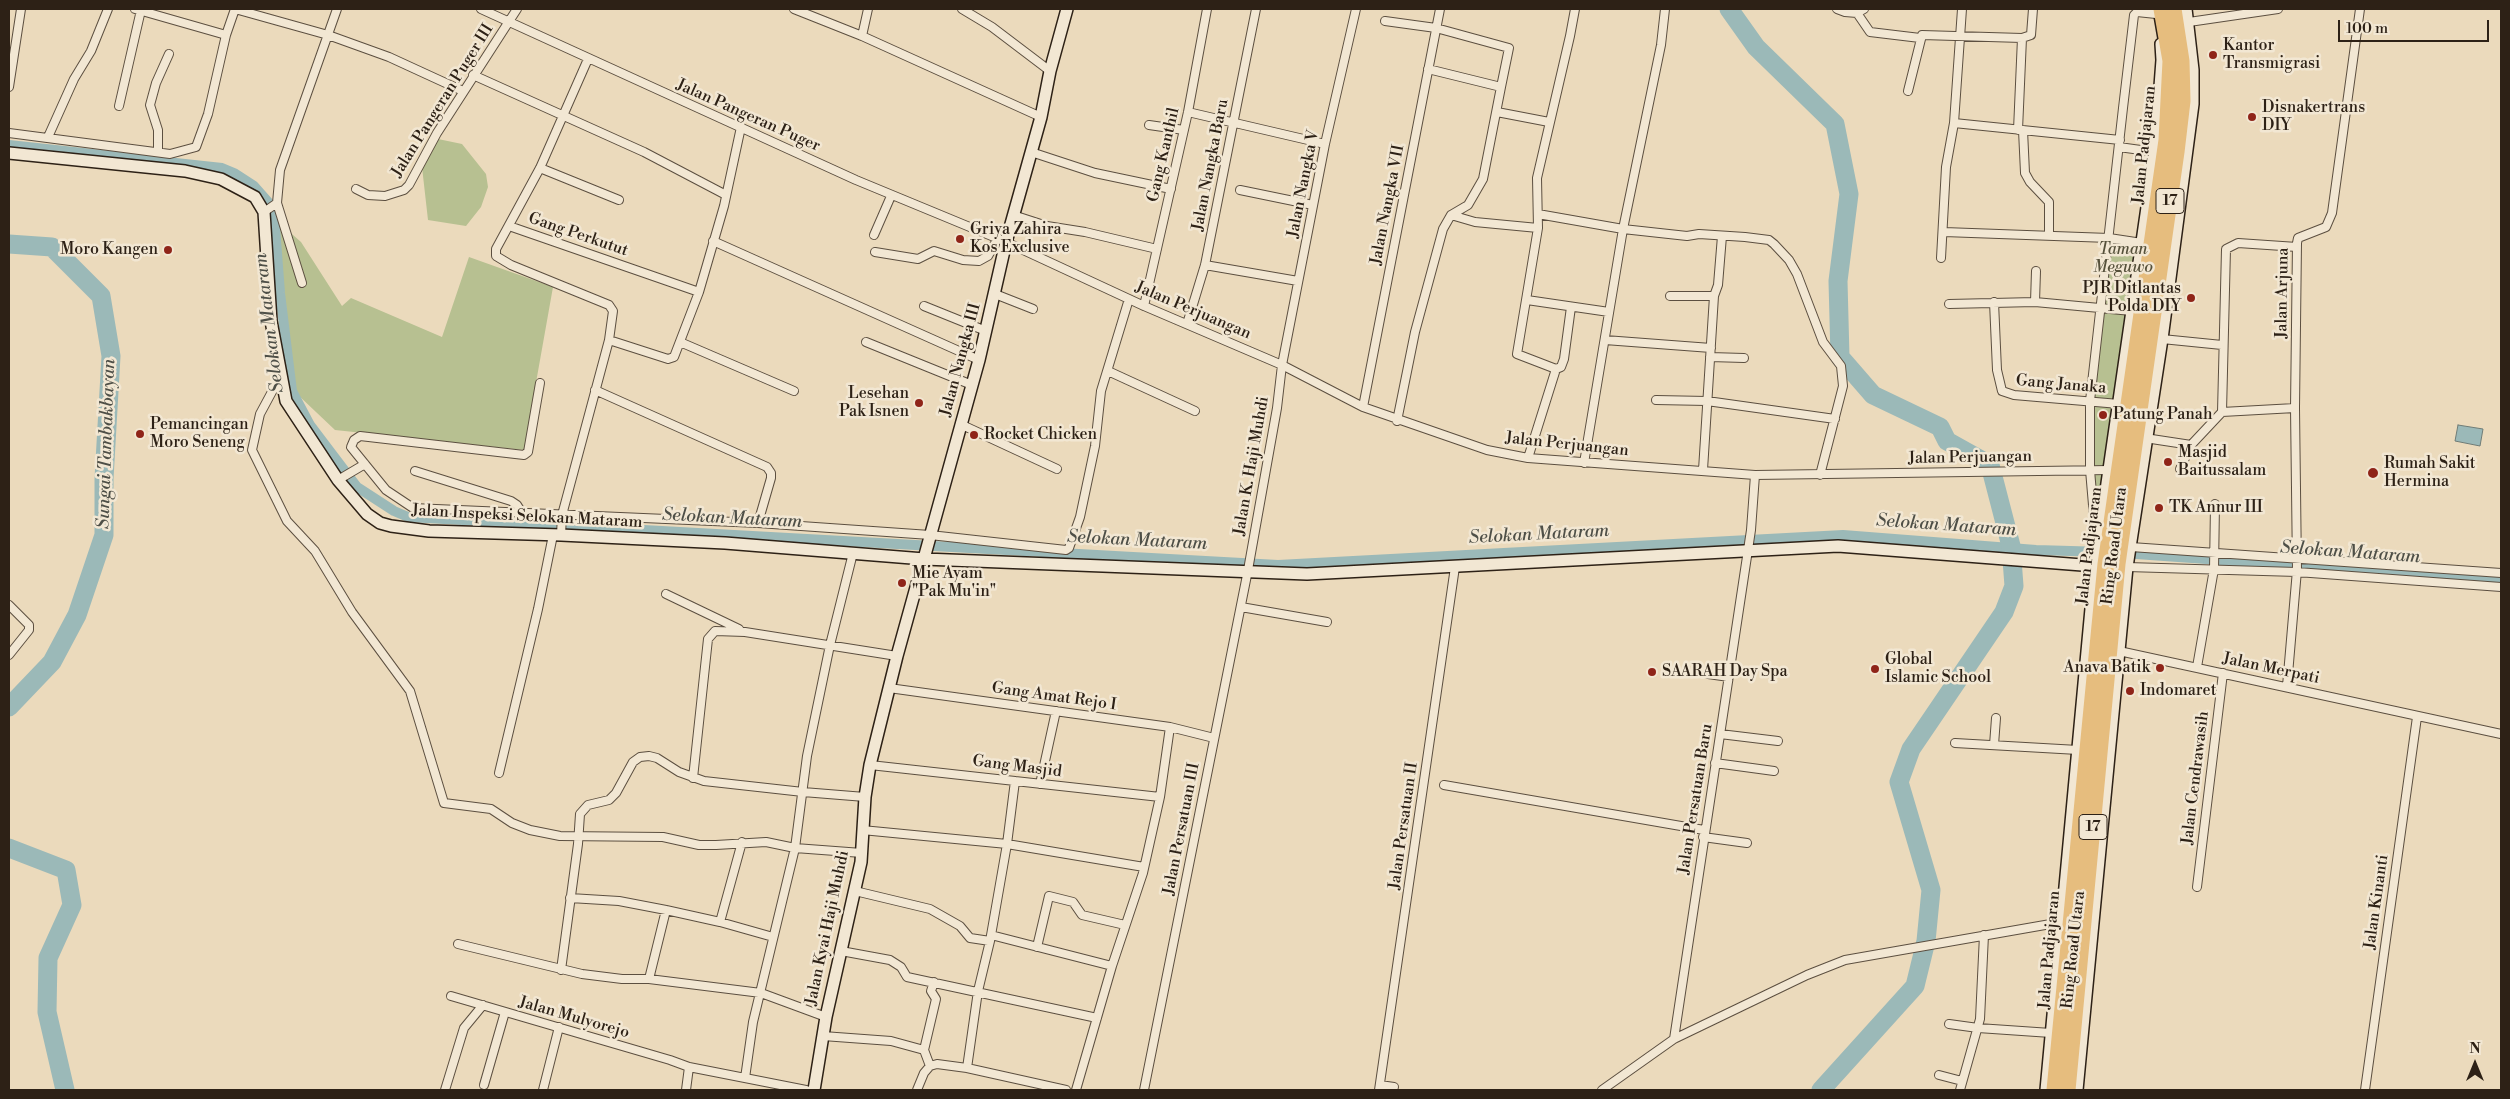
<!DOCTYPE html>
<html>
<head>
<meta charset="utf-8">
<style>
  body { margin:0 }
  #map { position:relative; width:2510px; height:1099px; overflow:hidden; background:#ebdabc; font-family:"Libre Bodoni",serif }
  canvas { display:block }
  .frame { position:absolute; inset:0; border:10px solid #2d2116; pointer-events:none }
  .north { position:absolute; left:2450px; top:1039px; width:50px; height:50px; -webkit-text-stroke:4px #f2e7d3; paint-order:stroke; rotate:0deg; font-size:14px; font-weight:700; line-height:20px; text-align:center; color:#2d2116 }
  .north::after { content:''; display:block; margin:auto; width:18px; height:22px; background:#2d2116; clip-path:polygon(50% 0,100% 100%,50% 72%,0 100%) }
  .scale { position:absolute; left:2338px; top:20px; width:151px; height:22px; box-sizing:border-box; border:2px solid #2d2116; border-top:0; padding-left:6px; font-size:15px; line-height:18px; white-space:nowrap; color:#2d2116; -webkit-text-stroke:4px #f2e7d3; paint-order:stroke }
</style>
</head>
<body>
<div id="map">
<canvas width="2510" height="1099"></canvas>
<div class="frame"></div>
<div class="north">N</div>
<div class="scale">100 m</div>
</div>
<script>
const ctx = document.querySelector('canvas').getContext('2d');
ctx.lineJoin = 'round';
function fill(path, color) {
  ctx.fillStyle = color;
  ctx.fill(path, 'evenodd');
}
function poly(rows) {
  const path = new Path2D();
  for (const r of rows) {
    path.moveTo(r[0], r[1]);
    for (let i = 2; i < r.length; i += 2) path.lineTo(r[i], r[i + 1]);
  }
  return path;
}
function stroke(path, color, width, dash) {
  ctx.strokeStyle = color;
  ctx.lineWidth = width;
  ctx.lineCap = dash ? 'butt' : 'round';
  ctx.setLineDash(dash || []);
  ctx.stroke(path);
}
function write(font, color, halo, rows, align = 'center') {
  ctx.font = font + ' "Libre Bodoni",serif';
  ctx.lineWidth = 5;
  ctx.setLineDash([]);
  ctx.textBaseline = 'middle';
  ctx.strokeStyle = halo;
  ctx.fillStyle = color;
  for (const [text, x, y, turn = 0] of rows) {
    ctx.save();
    ctx.translate(x, y);
    ctx.rotate((+turn || 0) * Math.PI / 180);
    ctx.textAlign = isNaN(turn) ? turn : align;
    if (halo) ctx.strokeText(text, 0, 0);
    ctx.fillText(text, 0, 0);
    ctx.restore();
  }
}
fill(poly([
  [438,139,462,144,486,174,488,187,481,207,466,226,428,220,422,167],
  [277,221,301,242,342,306,351,298,442,337,469,257,553,287,524,450,335,430,297,394,291,374],
  [2109,238,2142,243,2098,544,2090,470,2090,401]
]), '#b7c091');
const water = poly([
  [2458,425,2483,429,2480,446,2455,441,2458,425]
]);
fill(water, '#9bb9b8');
stroke(water, '#6f7c77', 1);
stroke(poly([
  [9,145,222,168,234,173,254,186,269,203,274,214,280,293,292,391,310,425,357,487,394,511,408,517,1278,565,1843,535,2036,550,2105,552],
  [2122,553,2501,580]
]), '#9bb9b8', 10);
stroke(poly([
  [1729,9,1756,47,1835,124,1849,194,1838,281,1840,357,1873,395,1940,427,1947,441,1990,465,2011,546,2014,586,2004,612,1911,749,1899,782,1931,890,1926,941,1915,986,1821,1090],
  [9,244,52,247,101,296,111,356,104,479,104,535,77,615,52,662,9,707],
  [9,848,66,870,72,905,48,958,47,1012,65,1090]
]), '#9bb9b8', 19);
const street = poly([
  [135,9,226,35],
  [235,9,328,35,389,57,463,91],
  [481,9,856,180,1006,242,1144,306,1282,365,1363,407,1487,450,1528,458,1755,475,2109,470],
  [794,9,862,36,1041,117],
  [962,9,992,27,1050,71],
  [1837,9,1845,12,1857,13,1864,9],
  [1857,13,1870,32,1920,38],
  [1385,21,1436,28,1509,48,1501,87,1428,69],
  [2189,22,2278,9],
  [862,36,868,9],
  [473,75,644,152,726,195],
  [9,87,21,9],
  [1908,91,1922,35,2022,38,2031,35,2033,9],
  [119,106,141,10],
  [1188,112,1325,144],
  [1497,112,1549,122],
  [1954,123,2120,140],
  [1149,125,1184,130],
  [2018,130,2022,38],
  [2023,130,2025,173,2030,182,2049,202,2049,236],
  [9,133,170,154,196,147,208,114,226,35,235,9],
  [48,137,74,79,91,51,108,9],
  [2119,147,2155,152],
  [158,152,158,130,150,105,156,83,169,54],
  [1031,152,1095,173,1171,189],
  [540,168,619,200],
  [356,189,368,195,385,196,404,190,409,185,437,133,517,9],
  [1240,190,1313,205],
  [277,203,302,283],
  [264,212,277,203,280,170,337,9],
  [1538,214,1623,229,1687,236,1699,234,1745,237,1769,240,1774,244,1789,260,1797,274,1823,342,1841,366,1843,386,1820,475],
  [1013,215,1047,226,1085,232,1157,249],
  [1451,215,1475,222,1538,228],
  [509,226,699,292],
  [1944,232,2109,238,2142,243],
  [874,235,891,196],
  [713,241,979,360],
  [875,252,918,259,934,251,963,260,979,261,988,256,998,238],
  [1941,258,1946,167,1954,123,1962,9],
  [1205,265,1298,281],
  [995,294,1033,309],
  [1670,296,1714,296],
  [1527,300,1609,312],
  [1994,302,1997,370,2002,391,2014,395,2119,404],
  [2035,302,2036,271],
  [1949,304,2035,302,2132,311],
  [924,306,986,331],
  [1144,306,1188,112,1207,9],
  [1571,307,1564,359,1561,367,1556,369,1517,354,1538,228,1537,178,1570,36,1575,9],
  [1187,324,1205,265,1256,9],
  [2162,339,2222,345],
  [609,340,668,359,674,357,699,292,724,206,741,127],
  [1605,340,1711,348],
  [680,342,794,391],
  [866,342,972,385],
  [1710,357,1744,358],
  [1108,371,1195,411],
  [281,375,260,414,252,450,287,521,315,551,352,612,410,691,444,803,491,809,512,823,530,830,560,836,663,837,699,845,716,845,766,842,795,848,862,853],
  [540,383,528,452,524,455,360,436,354,440,351,447,386,490,413,508,758,523,930,535,1066,550,1069,548,1080,517,1095,446,1101,391,1129,299],
  [595,390,767,467,771,473,771,478,758,523],
  [1656,400,1707,401,1835,419],
  [1363,407,1440,9],
  [2222,412,2226,249,2238,243,2297,247],
  [1397,421,1415,332,1443,229,1451,215,1468,205,1483,179,1501,87],
  [960,424,1057,469],
  [2145,438,2191,445,2222,412,2295,408],
  [1528,458,1556,369],
  [1584,463,1623,229,1661,45,1665,9],
  [2180,469,2191,445],
  [1703,470,1714,296,1718,285,1722,236],
  [415,471,511,501,517,505,522,513],
  [338,480,365,464],
  [561,535,562,515,609,340,613,311,609,305,511,265,496,256,496,249,540,168,588,59],
  [2096,540,2090,470,2090,401,2123,108,2134,15,2137,12,2156,14],
  [2131,547,2501,573],
  [2127,567,2297,572,2501,587],
  [666,594,739,629],
  [9,605,29,625,29,630,9,655],
  [1241,607,1327,622],
  [2119,651,2501,734],
  [2197,667,2214,569,2215,504],
  [1708,674,1729,677],
  [2287,686,2297,570,2295,408,2297,243,2298,238,2326,227,2332,213,2360,9],
  [889,688,1170,727,1214,738],
  [1720,734,1778,741],
  [1955,743,2078,750],
  [1994,745,1996,718],
  [1715,763,1774,771],
  [870,765,1160,797],
  [499,773,538,609,553,535],
  [693,778,708,639,715,631,745,632,897,656],
  [1040,784,1056,711],
  [1444,785,1704,830],
  [862,830,1007,844,1144,867],
  [1703,837,1747,843],
  [2197,887,2223,673],
  [855,891,930,909,960,926,970,938,990,941],
  [570,898,619,901,666,910,720,922,773,937],
  [720,922,742,842],
  [991,935,1112,966],
  [458,944,582,974,622,979,649,979,761,993,826,1017],
  [1037,947,1049,896,1073,902,1082,915,1125,925],
  [841,951,890,960,901,967,907,977,1097,1018],
  [561,970,578,844,580,814,588,805,609,800,616,793,633,762,640,757,649,756,657,758,679,772,704,781,803,792,865,797],
  [649,979,666,910],
  [451,996,670,1060,689,1067,806,1090],
  [1949,1024,1978,1028,2051,1033],
  [823,1036,891,1041,924,1050],
  [1674,1039,1751,530,1755,475],
  [930,1066,924,1050,936,999,931,991,934,982],
  [967,1068,978,991,990,941,1007,844,1015,781],
  [1939,1075,1962,1081],
  [745,1078,753,1022,795,848,807,756,830,645,853,553],
  [484,1085,505,1012],
  [1380,1085,1394,1087],
  [445,1090,464,1028,483,1005],
  [543,1090,559,1027],
  [686,1090,689,1067],
  [917,1090,924,1073,930,1066,937,1064,967,1068,1066,1090],
  [1076,1090,1112,966,1143,873,1160,797,1170,727],
  [1144,1090,1248,570,1277,408,1282,365,1325,144,1356,9],
  [1379,1090,1455,567],
  [1602,1090,1674,1039,1807,975,1845,960,2062,922],
  [1960,1090,1980,1019,1984,935],
  [2365,1090,2417,717]
]);
const secondary = poly([
  [9,153,185,171,221,179,255,197,264,212,271,321,286,401,338,480,367,514,380,523,391,526,429,531,561,535,725,543,924,559,1307,574,1838,546,2095,566],
  [814,1090,826,1017,861,862,865,797,870,765,897,656,979,360,1006,242,1041,117,1050,71,1067,9],
  [2046,1090,2095,566,2155,152,2162,60,2161,44],
  [2077,1090,2127,567,2162,339,2193,104,2193,70,2186,9]
]);
const highway = poly([
  [2054,1090,2105,564,2166,140,2170,61,2161,9],
  [2068,1090,2118,564,2177,152,2183,101,2182,61,2174,9]
]);
stroke(street, '#5c4f40', 10);
stroke(secondary, '#2d2116', 14);
stroke(highway, '#2d2116', 18);
stroke(street, '#f2e7d3', 8);
stroke(secondary, '#f2e7d3', 11);
stroke(highway, '#e6bd7e', 15);
for (const [x, y, r, color] of [
  [2213,55,5,"#8f2418"],
  [2252,117,5,"#8f2418"],
  [960,239,5,"#8f2418"],
  [168,250,5,"#8f2418"],
  [2191,298,5,"#8f2418"],
  [919,403,5,"#8f2418"],
  [2103,415,5,"#8f2418"],
  [140,434,5,"#8f2418"],
  [974,435,5,"#8f2418"],
  [2168,462,5,"#8f2418"],
  [2373,473,6,"#8f2418"],
  [2159,508,5,"#8f2418"],
  [902,583,5,"#8f2418"],
  [2160,668,5,"#8f2418"],
  [1875,669,5,"#8f2418"],
  [1652,672,5,"#8f2418"],
  [2130,691,5,"#8f2418"]
]) {
  const dot = new Path2D();
  dot.arc(x, y, r, 0, 2 * Math.PI);
  ctx.fillStyle = color;
  ctx.fill(dot);
  stroke(dot, '#f2e7d3', 2);
}
for (const [x, y, w] of [
  [2170,201,28],
  [2093,827,28]
]) {
  const box = new Path2D();
  box.roundRect(x - w / 2, y - 12.5, w, 25, 4);
  ctx.fillStyle = '#f2e7d3';
  ctx.fill(box);
  stroke(box, '#2d2116', 1);
}
write('bold 15px', '#2d2116', null, [
  ["17",2170,201],
  ["17",2093,827]
]);
write('16px', '#2d2116', '#f2e7d3', [
  ["Kantor",2223,46],
  ["Transmigrasi",2223,64],
  ["Disnakertrans",2262,108],
  ["DIY",2262,126],
  ["Griya Zahira",970,230],
  ["Kos Exclusive",970,248],
  ["Moro Kangen",158,250,"right"],
  ["PJR Ditlantas",2181,289,"right"],
  ["Polda DIY",2181,307,"right"],
  ["Lesehan",909,394,"right"],
  ["Pak Isnen",909,412,"right"],
  ["Patung Panah",2113,415],
  ["Pemancingan",150,425],
  ["Moro Seneng",150,443],
  ["Rocket Chicken",984,435],
  ["Masjid",2178,453],
  ["Baitussalam",2178,471],
  ["Rumah Sakit",2384,464],
  ["Hermina",2384,482],
  ["TK Annur III",2169,508],
  ["Mie Ayam",912,574],
  ["\"Pak Mu'in\"",912,592],
  ["Global",1885,660],
  ["Islamic School",1885,678],
  ["Anava Batik",2150,668,"right"],
  ["SAARAH Day Spa",1662,672],
  ["Indomaret",2140,691]
], 'left');
write('16px', '#2d2116', '#f2e7d3', [
  ["Jalan Pangeran Puger III",443,101,-58],
  ["Jalan Pangeran Puger",748,116,24],
  ["Jalan Padjajaran",2145,145,-84],
  ["Gang Kanthil",1164,155,-77],
  ["Jalan Nangka Baru",1211,165,-79],
  ["Jalan Nangka V",1304,184,-79],
  ["Jalan Nangka VII",1388,205,-79],
  ["Gang Perkutut",578,235,19],
  ["Jalan Arjuna",2283,293,-89],
  ["Jalan Perjuangan",1193,311,23],
  ["Jalan Nangka III",961,360,-75],
  ["Gang Janaka",2061,385,5],
  ["Jalan Perjuangan",1567,445,6],
  ["Jalan Perjuangan",1970,458,-1],
  ["Jalan K. Haji Muhdi",1252,466,-80],
  ["Jalan Inspeksi Selokan Mataram",527,517,3],
  ["Jalan Padjajaran",2090,546,-83],
  ["Ring Road Utara",2115,546,-83],
  ["Jalan Merpati",2271,669,12],
  ["Gang Amat Rejo I",1054,697,8],
  ["Gang Masjid",1017,767,7],
  ["Jalan Cendrawasih",2196,778,-83],
  ["Jalan Persatuan Baru",1696,799,-81],
  ["Jalan Persatuan II",1404,826,-82],
  ["Jalan Persatuan III",1182,829,-79],
  ["Jalan Kinanti",2377,902,-82],
  ["Jalan Kyai Haji Muhdi",828,928,-78],
  ["Jalan Padjajaran",2050,950,-85],
  ["Ring Road Utara",2074,950,-84],
  ["Jalan Mulyorejo",574,1018,16]
]);
write('italic 16px', '#56513b', '#f2e7d3', [
  ["Taman",2123,250],
  ["Meguwo",2123,268]
]);
write('italic 18px', '#4e4f47', '#f2e7d3', [
  ["Selokan Mataram",270,323,-97],
  ["Sungai Tambakbayan",107,444,-88],
  ["Selokan Mataram",732,519,3],
  ["Selokan Mataram",1946,526,4],
  ["Selokan Mataram",1539,535,-3],
  ["Selokan Mataram",1137,541,3],
  ["Selokan Mataram",2350,553,4]
]);
</script>
</body>
</html>
